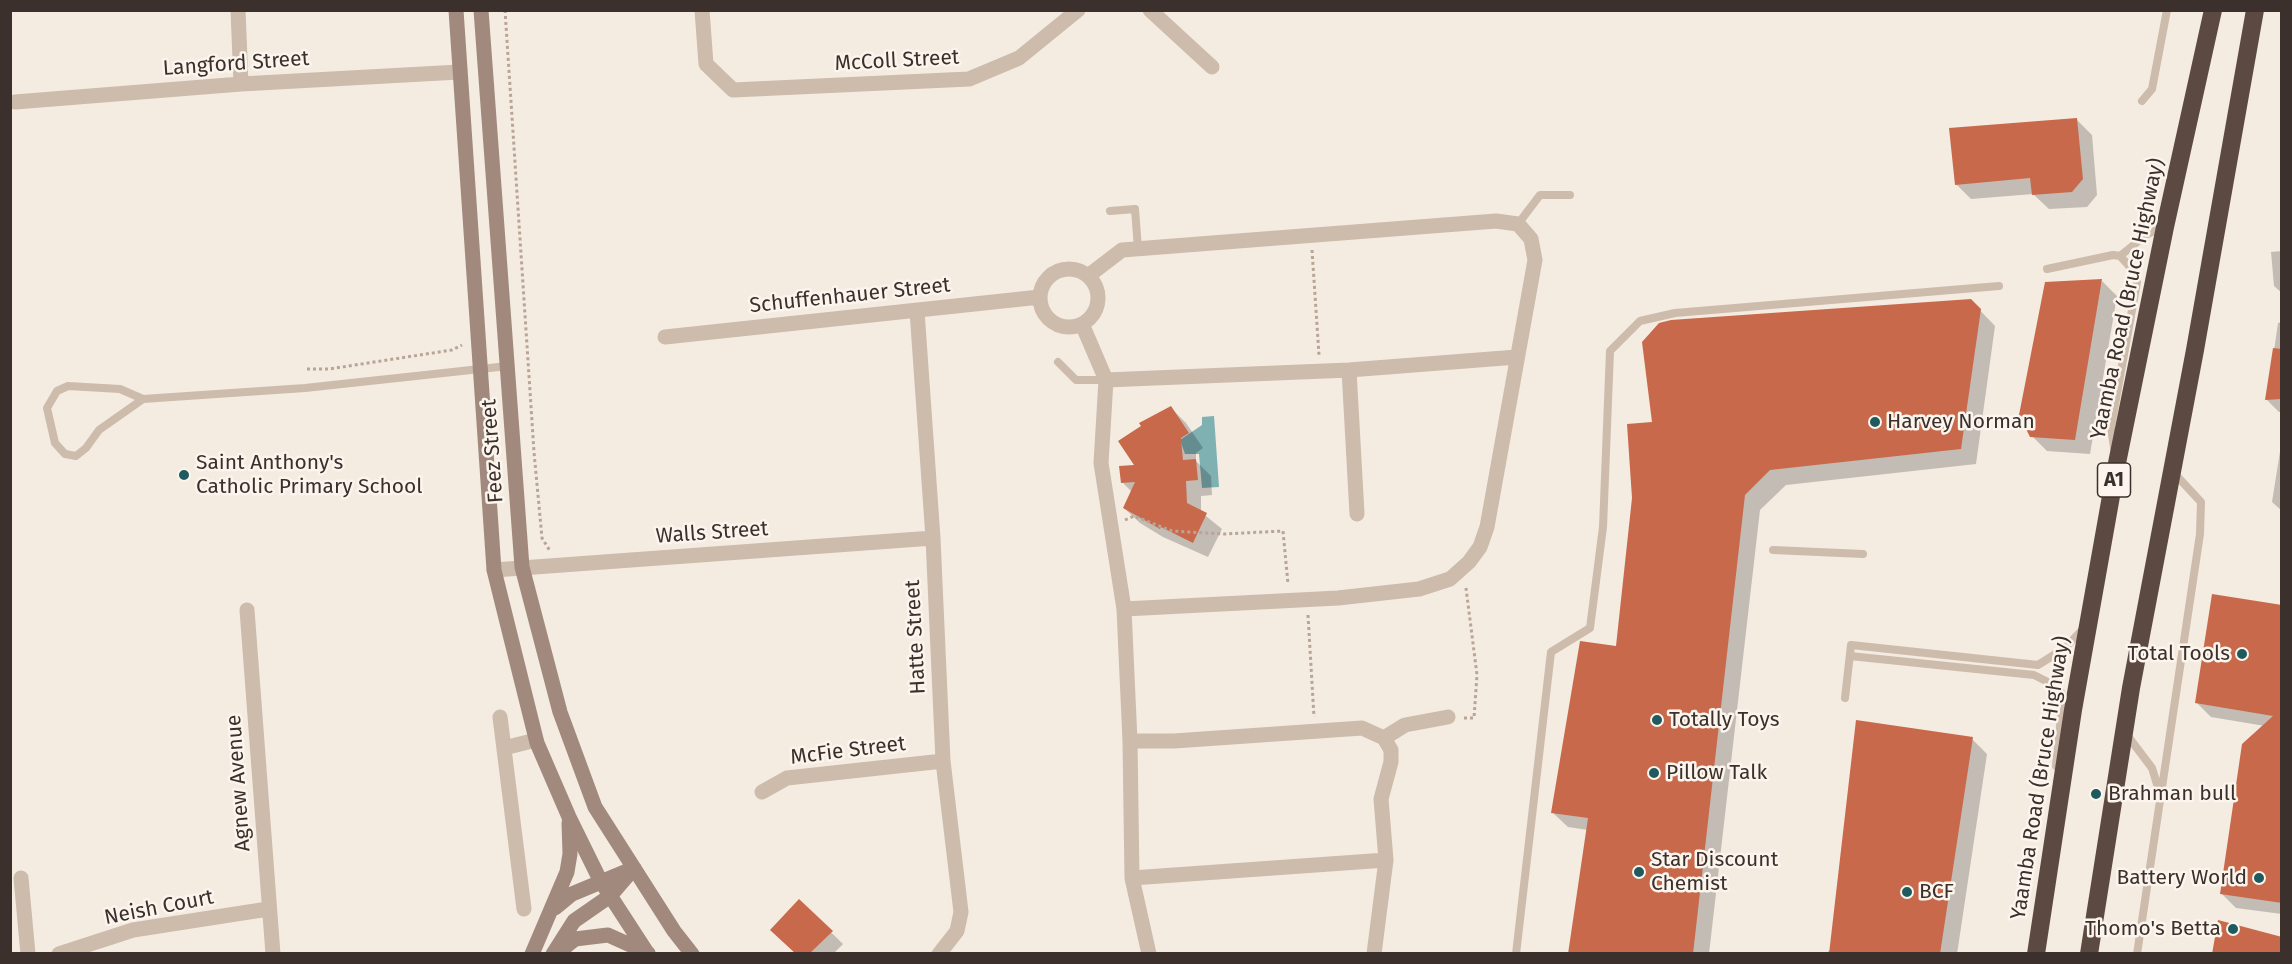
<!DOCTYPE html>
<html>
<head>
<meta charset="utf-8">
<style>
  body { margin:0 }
  #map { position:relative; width:2292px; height:964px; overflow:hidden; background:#f4ebe1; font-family:"Fira Sans",sans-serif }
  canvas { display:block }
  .frame { position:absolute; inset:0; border:12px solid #3b302b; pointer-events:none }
</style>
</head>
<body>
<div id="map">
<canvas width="2292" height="964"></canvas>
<div class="frame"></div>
</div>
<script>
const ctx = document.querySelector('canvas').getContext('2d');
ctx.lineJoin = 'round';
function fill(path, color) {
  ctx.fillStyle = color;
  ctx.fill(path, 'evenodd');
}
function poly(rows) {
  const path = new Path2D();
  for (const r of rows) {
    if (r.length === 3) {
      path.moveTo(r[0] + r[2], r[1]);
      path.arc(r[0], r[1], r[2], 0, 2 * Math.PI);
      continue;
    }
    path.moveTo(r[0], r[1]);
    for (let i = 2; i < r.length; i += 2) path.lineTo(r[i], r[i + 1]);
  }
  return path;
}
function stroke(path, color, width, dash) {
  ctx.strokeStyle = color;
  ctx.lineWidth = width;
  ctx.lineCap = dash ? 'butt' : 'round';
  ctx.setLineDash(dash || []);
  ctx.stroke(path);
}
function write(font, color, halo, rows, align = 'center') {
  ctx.font = font + ' "Fira Sans",sans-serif';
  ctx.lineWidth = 5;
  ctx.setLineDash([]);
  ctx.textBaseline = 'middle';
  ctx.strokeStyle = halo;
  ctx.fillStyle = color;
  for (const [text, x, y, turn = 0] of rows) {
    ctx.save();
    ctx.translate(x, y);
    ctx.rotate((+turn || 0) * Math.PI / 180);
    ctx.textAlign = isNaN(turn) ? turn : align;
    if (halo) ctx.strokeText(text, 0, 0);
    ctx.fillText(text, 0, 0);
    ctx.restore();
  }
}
fill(poly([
  [1214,416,1219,487,1202,488,1199,454,1185,454,1180,440,1202,425,1202,417]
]), '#7fb0b2');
fill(poly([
  [2077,120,2092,135,2097,195,2087,207,2049,209,2033,194,1971,199,1956,184],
  [2282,251,2282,293,2274,286,2271,252],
  [2102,281,2117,296,2090,454,2047,451,2032,436],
  [1970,300,1995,326,1976,464,1786,485,1760,510,1709,954,1570,954,1588,830,1568,827,1552,812,1618,648,1653,423],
  [2282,322,2282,412,2279,412,2267,400,2278,323],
  [1171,408,1186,423,1203,448,1196,453,1196,461,1211,476,1212,495,1201,496,1201,512,1222,529,1208,557,1163,537,1140,523,1124,508,1132,492,1123,483,1137,466],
  [2282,439,2282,511,2272,502],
  [2282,607,2282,914,2236,908,2222,894,2265,726,2211,717,2197,703],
  [1972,739,1987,754,1957,954,1825,954,1831,949],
  [799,901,843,944,833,954,797,954]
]), '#0003');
fill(poly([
  [2077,118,2083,179,2072,192,2032,195,2030,178,1955,185,1949,128],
  [2102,279,2075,440,2030,437,2019,415,2045,282],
  [1971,299,1981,309,1961,449,1770,470,1745,495,1693,954,1568,954,1588,818,1551,813,1580,641,1616,646,1632,498,1627,424,1652,422,1642,342,1659,323,1671,320],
  [2273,348,2282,349,2282,399,2265,400],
  [1171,406,1189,433,1181,438,1183,460,1196,459,1198,480,1186,481,1187,503,1207,513,1193,543,1161,527,1160,529,1123,508,1135,482,1121,483,1119,466,1134,465,1118,441,1141,426,1139,423],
  [2212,594,2282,605,2282,903,2220,894,2242,744,2273,716,2195,703],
  [1856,720,1973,737,1940,954,1829,954],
  [799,899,833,931,809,954,796,954,770,930],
  [2218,920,2282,937,2282,954,2212,954]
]), '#c8694b');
stroke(poly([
  [505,10,534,452,542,538,550,551],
  [1312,250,1319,355],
  [307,369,329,369,452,350,462,345],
  [1125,520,1134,516,1172,531,1224,534,1283,531,1288,584],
  [1308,615,1314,717],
  [1464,718,1474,718,1477,675,1466,588]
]), '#b9a596', 3, [3, 3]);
stroke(poly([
  [2142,101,2152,89,2167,10],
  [1110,211,1135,209,1138,249],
  [1518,224,1540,195,1570,195],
  [2120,256,2146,235,2163,227],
  [2047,269,2113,255,2120,256,2132,269,2137,282,2111,427,2114,448],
  [1058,362,1076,380,1106,380],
  [143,399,99,430,86,448,76,456,65,454,55,443,47,408,57,391,68,386,120,389,143,399,305,388,508,366],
  [1773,550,1863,554],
  [1850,656,2034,675,2058,687,2063,696,2056,766],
  [1845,698,1851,645,2038,665,2065,648,2084,628],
  [2127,735,2152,768,2160,794],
  [1516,954,1551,652,1590,628,1603,527,1610,351,1640,321,1675,313,1999,286],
  [2137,954,2200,534,2201,502,2174,473]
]), '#cdbbac', 8);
stroke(poly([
  [238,10,241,84],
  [702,10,706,64,733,90,969,79,1019,58,1078,10],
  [1150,10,1212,67],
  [15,102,241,84,459,72],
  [1069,298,29],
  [1088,276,1122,250,1496,221,1518,224,1531,239,1535,260,1487,527,1480,547,1469,562,1450,579,1419,589,1338,598,1124,609],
  [917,311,933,538,943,761,961,912,957,931,939,954],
  [1082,324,1106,380,1101,463,1124,609,1130,741,1132,878,1149,954],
  [665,337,1040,297],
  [1349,370,1357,514],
  [1106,380,1349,370,1517,357],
  [494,570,933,538],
  [247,610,273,954],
  [500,717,524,909],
  [1384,738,1405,725,1448,717],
  [1130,741,1174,741,1362,728,1384,738,1391,750,1391,762,1381,799,1386,860,1374,954],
  [504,748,536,740],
  [762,792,787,778,943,761],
  [21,878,28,954],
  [1132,878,1386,860],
  [59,954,133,930,268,909]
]), '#cdbbac', 15);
stroke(poly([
  [456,10,494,570,537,743,569,817,600,880,648,954],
  [481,10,522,567,560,712,595,807,674,931,692,954],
  [555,908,572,894,632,869],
  [532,954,567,872,570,854,569,823],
  [553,954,574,921,610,896,634,868],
  [556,954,575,939,608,935,648,953]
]), '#a18a7d', 15);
stroke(poly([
  [2036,954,2073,710,2116,468,2165,227,2213,10],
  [2089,954,2131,688,2195,350,2255,10]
]), '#5c4a42', 18);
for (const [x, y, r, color] of [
  [1875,422,6,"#1f5a5e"],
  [184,475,6,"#1f5a5e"],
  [2242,654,6,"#1f5a5e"],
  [1657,720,6,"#1f5a5e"],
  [1654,773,6,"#1f5a5e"],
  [2096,794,6,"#1f5a5e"],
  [1639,872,6,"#1f5a5e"],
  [2259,878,6,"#1f5a5e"],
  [1907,892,6,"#1f5a5e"],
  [2233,929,6,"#1f5a5e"]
]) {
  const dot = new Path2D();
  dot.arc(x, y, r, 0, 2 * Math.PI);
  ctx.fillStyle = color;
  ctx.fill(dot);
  stroke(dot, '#fbf5ee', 2);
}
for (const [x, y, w] of [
  [2114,480,33]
]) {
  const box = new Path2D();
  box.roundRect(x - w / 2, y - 17, w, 34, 4.5);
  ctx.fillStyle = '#fbf5ee';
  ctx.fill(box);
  stroke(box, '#3b302b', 1.5);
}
write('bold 20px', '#3b302b', null, [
  ["A1",2114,480]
]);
write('21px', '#3b302b', '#fbf5ee', [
  ["McColl Street",897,61,-3],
  ["Langford Street",236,64,-4],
  ["Schuffenhauer Street",850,296,-6],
  ["Yaamba Road (Bruce Highway)",2128,299,-78],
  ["Feez Street",493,451,-94],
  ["Walls Street",712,533,-4],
  ["Hatte Street",916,637,-93],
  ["McFie Street",848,751,-7],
  ["Yaamba Road (Bruce Highway)",2041,778,-81],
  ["Agnew Avenue",239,783,-94],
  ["Neish Court",159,908,-11]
]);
write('21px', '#3b302b', '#fbf5ee', [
  ["Harvey Norman",1887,422],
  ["Saint Anthony's",196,463],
  ["Catholic Primary School",196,487],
  ["Total Tools",2230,654,"right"],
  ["Totally Toys",1669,720],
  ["Pillow Talk",1666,773],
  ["Brahman bull",2108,794],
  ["Star Discount",1651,860],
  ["Chemist",1651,884],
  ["Battery World",2247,878,"right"],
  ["BCF",1919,892],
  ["Thomo's Betta",2221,929,"right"]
], 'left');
</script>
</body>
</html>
